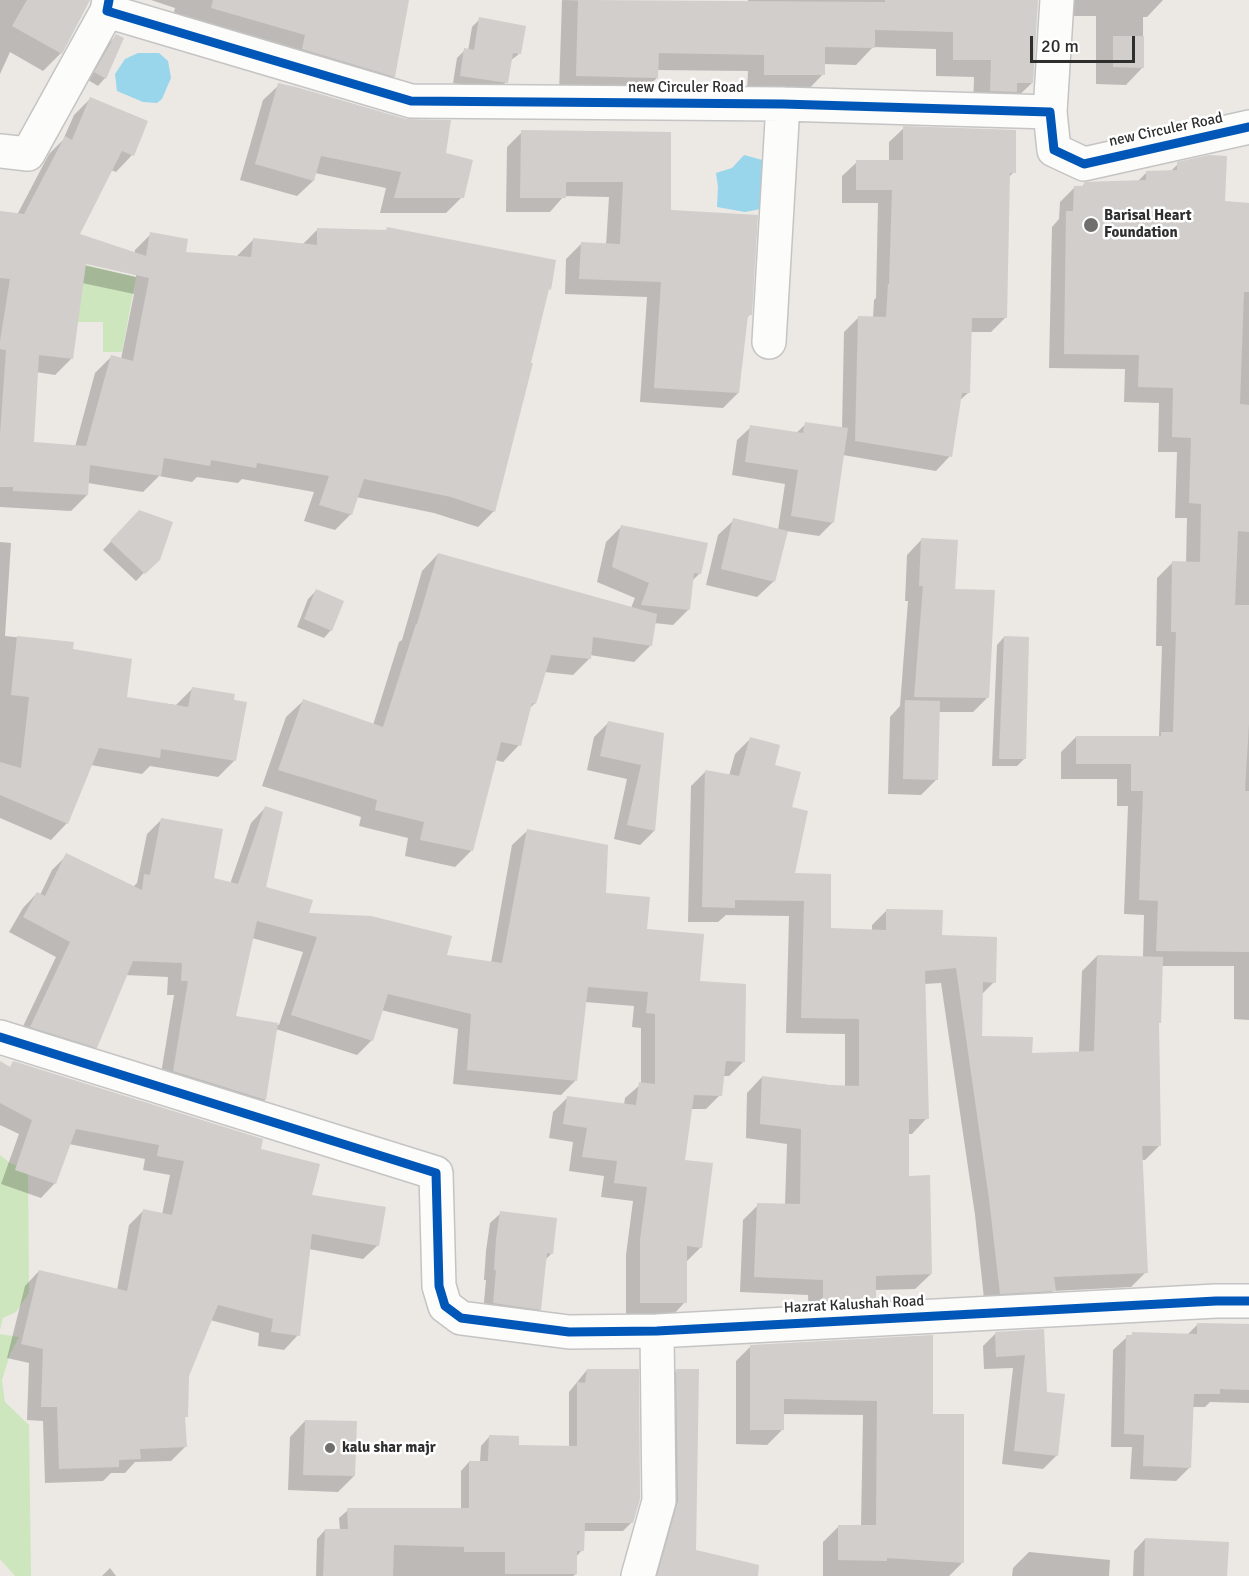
<!DOCTYPE html>
<html>
<head>
<meta charset="utf-8">
<style>
  body { margin:0 }
  #map { position:relative; width:1249px; height:1576px; overflow:hidden; background:#ece8e4; font-family:Signika,sans-serif }
  canvas { display:block }
  .scale { position:absolute; left:1030px; top:36px; width:105px; height:27px; box-sizing:border-box; border:3px solid #2e2e2e; border-top:0; padding-left:8px; font-size:18px; line-height:21px; white-space:nowrap; color:#2e2e2e; -webkit-text-stroke:4px #fff; paint-order:stroke }
</style>
</head>
<body>
<div id="map">
<canvas width="1249" height="1576"></canvas>
<div class="scale">20 m</div>
</div>
<script>
const ctx = document.querySelector('canvas').getContext('2d');
ctx.lineJoin = 'round';
function fill(path, color) {
  ctx.fillStyle = color;
  ctx.fill(path, 'evenodd');
}
function poly(rows) {
  const path = new Path2D();
  for (const r of rows) {
    path.moveTo(r[0], r[1]);
    for (let i = 2; i < r.length; i += 2) path.lineTo(r[i], r[i + 1]);
  }
  return path;
}
function stroke(path, color, width, dash) {
  ctx.strokeStyle = color;
  ctx.lineWidth = width;
  ctx.lineCap = dash ? 'butt' : 'round';
  ctx.setLineDash(dash || []);
  ctx.stroke(path);
}
function write(font, color, halo, rows, align = 'center') {
  ctx.font = font + ' Signika,sans-serif';
  ctx.lineWidth = 5;
  ctx.setLineDash([]);
  ctx.textBaseline = 'middle';
  ctx.strokeStyle = halo;
  ctx.fillStyle = color;
  for (const [text, x, y, turn = 0] of rows) {
    ctx.save();
    ctx.translate(x, y);
    ctx.rotate((+turn || 0) * Math.PI / 180);
    ctx.textAlign = isNaN(turn) ? turn : align;
    if (halo) ctx.strokeText(text, 0, 0);
    ctx.fillText(text, 0, 0);
    ctx.restore();
  }
}
fill(poly([
  [48,256,136,277,122,352,103,352,103,322,73,322],
  [0,1155,10,1163,28,1170,29,1293,16,1312,3,1318,0,1330],
  [0,1334,19,1337,10,1354,2,1380,5,1402,29,1425,31,1576,15,1576,0,1559]
]), '#cee6be');
fill(poly([
  [138,53,159,53,168,61,171,78,162,99,157,103,143,102,117,91,115,74,125,59],
  [744,155,766,161,766,208,745,212,717,207,718,187,716,173,732,168]
]), '#99d6ec');
fill(poly([
  [0,0,89,0,61,53,43,71,10,52,0,74],
  [151,0,407,0,394,76,376,94,172,19,175,8],
  [562,0,748,3,748,0,1037,0,1032,83,1014,100,973,108,974,77,936,76,936,49,873,47,856,65,823,64,823,74,806,92,747,92,748,71,657,70,657,78,639,95,559,93],
  [1062,0,1163,0,1147,17,1143,17,1143,67,1126,85,1096,84,1096,16,1062,16],
  [480,19,519,54,510,61,506,82,499,90,453,83,457,58,465,50,468,51,472,27],
  [116,36,105,78,98,86,88,80,108,44],
  [279,85,444,154,462,197,446,213,380,213,386,188,315,173,313,181,297,196,240,180,263,100],
  [90,99,146,122,132,155,116,172,111,170,77,235,134,254,135,250,151,234,184,253,237,256,253,240,302,245,318,229,385,231,387,229,549,289,546,292,494,511,478,527,434,513,356,497,351,514,335,530,304,521,314,492,242,479,238,483,197,477,192,482,159,476,143,492,88,483,87,495,71,511,0,507,0,213,17,215,49,154,63,140,74,115],
  [79,261,136,275,136,277,79,264],
  [82,283,134,294,121,359,111,357,95,373,75,447,32,444,36,372,55,375,71,359],
  [904,128,1014,172,1008,178,1005,318,991,332,970,332,968,393,959,401,950,456,936,471,843,455,833,522,819,536,786,531,773,582,757,597,706,585,718,535,734,520,778,530,785,484,732,475,737,440,751,427,795,434,806,424,842,429,844,332,858,318,873,318,874,300,876,298,878,203,842,203,842,176,857,162,889,162,889,142],
  [522,132,670,133,670,212,750,314,747,318,738,393,723,408,640,402,647,297,565,294,566,259,581,244,606,245,609,197,564,196,550,212,506,212,507,147],
  [1178,164,1224,203,1249,204,1249,1020,1234,1019,1234,966,1161,966,1157,1025,1160,1145,1145,1160,1141,1160,1146,1272,1131,1287,1053,1291,1039,1305,985,1308,975,1215,941,983,924,984,927,1118,912,1134,908,1134,907,1178,931,1274,915,1289,875,1290,875,1300,860,1315,809,1318,808,1295,740,1292,743,1220,758,1205,785,1205,787,1144,746,1138,747,1093,762,1077,845,1087,845,1034,786,1033,789,916,726,915,718,922,688,922,691,786,706,771,729,776,735,754,750,739,773,766,790,809,793,875,829,930,872,931,872,925,887,910,941,936,994,982,981,995,980,1037,1031,1054,1079,1053,1082,971,1097,956,1143,957,1144,915,1124,914,1128,806,1117,806,1117,779,1061,779,1061,752,1076,737,1157,737,1159,736,1162,646,1156,646,1157,578,1172,563,1186,563,1187,518,1175,518,1177,452,1158,452,1159,403,1124,402,1125,369,1049,368,1052,227,1059,219,1060,202,1074,188,1081,188,1085,183,1137,182,1147,172,1170,172],
  [131,520,160,556,136,581,103,550],
  [621,527,700,573,691,582,689,609,673,625,654,623,651,645,634,662,590,655,590,658,573,675,544,672,535,703,529,709,519,745,503,762,495,760,472,850,455,867,405,856,408,838,359,826,361,817,262,786,286,717,303,701,373,725,399,642,402,640,422,571,438,554,631,608,635,598,597,582,606,542],
  [922,539,953,590,988,697,973,712,938,712,937,779,921,795,888,794,890,717,900,706,908,601,905,601,907,555],
  [0,542,11,543,5,636,72,643,71,650,125,698,176,705,192,689,245,703,234,761,218,777,150,766,142,774,91,765,67,823,51,840,0,818],
  [316,591,331,630,324,638,297,627,308,599],
  [1004,637,1025,758,1017,766,992,766,997,645],
  [608,723,662,734,654,831,640,845,614,839,627,779,587,770,594,737],
  [265,808,264,889,307,914,445,956,491,963,512,845,527,831,645,930,699,983,743,1062,729,1076,723,1076,720,1095,706,1109,690,1109,683,1161,701,1247,686,1262,685,1302,671,1317,626,1317,626,1255,633,1201,601,1197,604,1176,569,1171,573,1142,549,1138,553,1112,568,1097,624,1105,625,1098,641,1084,641,1028,632,1027,634,1006,585,1002,576,1080,561,1095,453,1084,458,1029,381,1010,371,1041,357,1055,276,1029,265,1100,250,1114,159,1086,174,995,167,995,168,977,125,975,96,1047,81,1061,16,1041,56,957,9,932,23,908,37,893,40,895,52,870,67,855,133,887,137,883,147,834,162,819,212,879,230,884,251,823],
  [252,938,303,952,279,1025,234,1017],
  [0,1063,9,1068,14,1063,259,1151,310,1196,378,1245,363,1259,309,1249,298,1335,284,1350,258,1346,259,1333,210,1320,187,1376,186,1416,184,1419,185,1447,171,1461,135,1462,125,1473,111,1473,103,1481,45,1483,43,1421,27,1420,29,1363,7,1358,25,1286,39,1271,117,1290,129,1225,143,1211,162,1215,170,1175,143,1170,145,1159,69,1144,55,1183,41,1198,1,1184,19,1134,0,1125],
  [501,1213,552,1253,545,1260,540,1309,529,1320,483,1313,486,1280,484,1280,486,1251,490,1223],
  [1197,1325,1249,1325,1249,1403,1210,1402,1205,1407,1192,1407,1189,1468,1176,1481,1130,1479,1132,1447,1111,1447,1113,1350,1127,1337,1133,1334,1186,1336],
  [1042,1331,1046,1394,1063,1396,1056,1456,1043,1469,1002,1464,1013,1368,984,1369,983,1346,996,1333],
  [751,1346,932,1415,963,1562,949,1576,823,1576,823,1542,838,1527,861,1527,863,1415,782,1414,782,1430,767,1445,736,1444,736,1361],
  [587,1370,632,1522,623,1531,583,1531,582,1550,576,1557,576,1574,573,1576,316,1576,317,1539,325,1530,340,1531,339,1518,348,1510,461,1510,461,1471,469,1462,480,1462,481,1446,489,1437,518,1447,569,1447,569,1392],
  [677,1370,695,1551,704,1576,648,1576,662,1385],
  [305,1421,354,1476,338,1492,288,1490,290,1437],
  [1145,1539,1226,1576,1133,1576,1134,1551],
  [1029,1552,1110,1560,1109,1576,1012,1576,1013,1568],
  [110,1568,116,1576,102,1576]
]), '#0003');
fill(poly([
  [27,0,90,0,62,54,12,26],
  [213,0,409,0,395,77,302,49,305,35,211,8],
  [578,0,885,2,885,0,1038,0,1033,83,1017,83,1017,92,990,91,991,60,953,60,953,32,875,30,875,48,825,47,825,75,764,75,764,55,659,53,658,78,576,76],
  [479,17,526,26,521,54,513,53,508,83,460,76,464,48,474,50],
  [116,34,124,38,106,79,94,72],
  [1113,36,1144,36,1144,68,1113,67],
  [278,83,296,87,406,119,451,120,446,153,473,160,464,198,394,198,401,172,321,156,314,181,255,164],
  [90,97,148,121,134,156,122,151,80,234,146,256,150,232,188,239,186,252,251,257,253,238,317,245,317,228,386,230,387,227,556,260,551,290,549,289,531,363,533,363,495,512,451,497,364,479,352,515,319,505,329,476,257,463,256,468,211,460,210,466,164,458,161,476,90,465,88,495,13,491,13,487,0,487,0,435,6,350,0,349,0,341,10,279,0,278,0,211,24,214,65,136,72,140],
  [86,264,149,278,133,361,111,355,86,446,34,442,39,355,73,359],
  [903,126,1016,130,1016,173,1010,173,1007,318,972,318,970,393,962,393,952,457,855,441,858,316,886,317,888,284,889,284,892,190,856,190,856,160,903,160],
  [521,130,671,132,671,210,758,215,752,315,748,315,739,393,654,388,661,282,579,279,581,242,620,244,623,182,566,182,566,198,520,198],
  [1209,155,1227,156,1225,201,1249,203,1249,292,1244,292,1240,404,1249,405,1249,532,1238,531,1235,605,1249,605,1249,723,1245,791,1249,791,1249,952,1156,951,1158,901,1139,900,1143,791,1131,791,1131,764,1076,764,1076,736,1161,736,1161,732,1173,732,1176,632,1171,632,1172,561,1200,562,1201,504,1189,503,1191,438,1172,437,1173,388,1138,387,1139,355,1064,354,1066,211,1073,211,1074,186,1084,186,1084,182,1146,180,1146,171,1177,170,1177,162],
  [805,422,848,428,834,523,791,516,798,470,745,462,750,425,803,433],
  [139,510,173,522,160,560,145,574,110,541],
  [733,518,788,531,775,582,721,569],
  [621,525,708,543,701,574,694,573,690,610,641,605,649,583,612,567],
  [921,538,958,540,955,589,995,590,989,698,914,697,923,586,919,586],
  [438,553,657,614,652,646,593,637,591,659,551,655,536,704,532,703,521,746,501,742,473,851,420,840,424,822,375,810,377,800,278,770,303,699,383,727,416,624,417,624],
  [316,589,344,601,332,631,304,619],
  [17,636,74,642,73,649,132,659,127,697,188,707,192,687,235,694,234,700,247,702,236,761,161,749,160,758,99,748,68,824,0,795,0,762,21,768,29,697,11,695],
  [1004,636,1029,637,1026,759,999,759],
  [905,700,940,701,938,780,903,779],
  [608,721,664,733,655,831,627,825,641,765,600,756],
  [750,737,780,745,775,765,801,772,792,807,808,811,795,873,831,874,831,928,886,930,886,909,943,910,942,935,997,937,996,983,983,982,982,1036,1033,1037,1032,1053,1094,1051,1097,955,1163,957,1161,1023,1159,1023,1161,1146,1142,1146,1148,1273,1054,1277,1056,1291,1000,1294,989,1199,956,968,925,971,929,1119,909,1119,909,1176,930,1175,932,1274,876,1276,876,1300,823,1303,823,1280,754,1277,757,1203,800,1204,801,1129,760,1124,762,1076,829,1085,859,1086,859,1019,801,1018,804,901,735,900,735,908,702,907,705,770,739,776],
  [265,806,283,812,266,887,313,900,309,913,371,916,452,936,447,955,502,963,527,829,608,845,606,893,650,897,647,929,704,934,700,981,746,984,745,1062,726,1061,722,1096,694,1095,685,1160,713,1163,702,1248,687,1246,687,1303,640,1303,640,1240,647,1187,614,1183,617,1161,582,1157,587,1128,563,1124,567,1096,636,1105,639,1082,655,1084,655,1014,646,1013,648,992,588,987,577,1081,467,1070,471,1014,388,994,373,1041,291,1015,317,937,257,921,236,1016,278,1023,266,1100,173,1071,188,981,181,981,182,963,133,961,97,1048,30,1027,70,942,23,917,37,892,45,896,66,853,142,890,144,874,150,875,161,818,223,829,214,878,238,884],
  [0,1061,10,1067,13,1061,263,1139,261,1149,320,1164,312,1195,386,1207,379,1246,312,1234,300,1336,271,1332,273,1319,218,1305,189,1376,188,1417,185,1417,187,1447,140,1449,141,1459,119,1460,119,1467,59,1469,57,1407,41,1407,43,1349,21,1344,39,1270,127,1291,143,1209,172,1215,184,1161,157,1156,159,1145,76,1129,56,1184,15,1170,32,1120,0,1103],
  [500,1211,557,1218,553,1254,547,1253,541,1310,493,1303,496,1270,494,1270,496,1239],
  [1197,1323,1249,1324,1249,1390,1220,1389,1220,1394,1194,1394,1191,1468,1143,1466,1144,1435,1124,1434,1126,1335,1132,1335,1132,1332,1197,1334],
  [1044,1329,1047,1392,1065,1394,1058,1456,1014,1451,1025,1355,996,1357,995,1332],
  [933,1335,933,1414,964,1414,964,1563,887,1558,887,1561,838,1560,838,1525,876,1525,877,1401,784,1399,784,1430,750,1430,750,1345],
  [587,1369,639,1369,640,1499,633,1523,585,1523,584,1551,577,1551,577,1574,505,1574,505,1552,464,1552,464,1547,394,1545,393,1576,323,1576,325,1529,348,1529,347,1508,469,1508,469,1461,488,1461,489,1435,519,1436,519,1445,577,1446,577,1382,585,1383],
  [676,1369,699,1369,696,1550,759,1565,758,1576,657,1576,678,1501],
  [305,1420,357,1421,355,1476,303,1475],
  [1145,1538,1229,1542,1227,1576,1144,1576]
]), '#d1cecb');
const minor = poly([
  [109,0,107,11,411,101,783,104,1050,112,1054,150,1084,164,1249,127],
  [1050,112,1057,0],
  [0,151,28,154,107,11],
  [769,342,783,104],
  [0,1037,436,1173,439,1286,445,1306,461,1318,569,1332,657,1331,1216,1301,1249,1301],
  [638,1576,659,1501,657,1331]
]);
stroke(minor, '#c5c4c5', 36);
stroke(minor, '#fcfcfb', 33);
stroke(poly([
  [109,0,107,11,411,101,783,104,1050,112,1054,150,1084,164,1249,127],
  [0,1037,436,1173,439,1286,445,1306,461,1318,569,1332,657,1331,1216,1301,1249,1301]
]), '#0057b8', 9);
for (const [x, y, r, color] of [
  [1091,225,8,"#706f6e"],
  [330,1448,6,"#706f6e"]
]) {
  const dot = new Path2D();
  dot.arc(x, y, r, 0, 2 * Math.PI);
  ctx.fillStyle = color;
  ctx.fill(dot);
  stroke(dot, '#fff', 2);
}
write('15px', '#2e2e2e', '#fff', [
  ["new Circuler Road",686,88],
  ["new Circuler Road",1166,130,-12],
  ["Hazrat Kalushah Road",854,1305,-3]
]);
write('bold 15px', '#2e2e2e', '#fff', [
  ["Barisal Heart",1104,216],
  ["Foundation",1104,233],
  ["kalu shar majr",342,1448]
], 'left');
</script>
</body>
</html>
